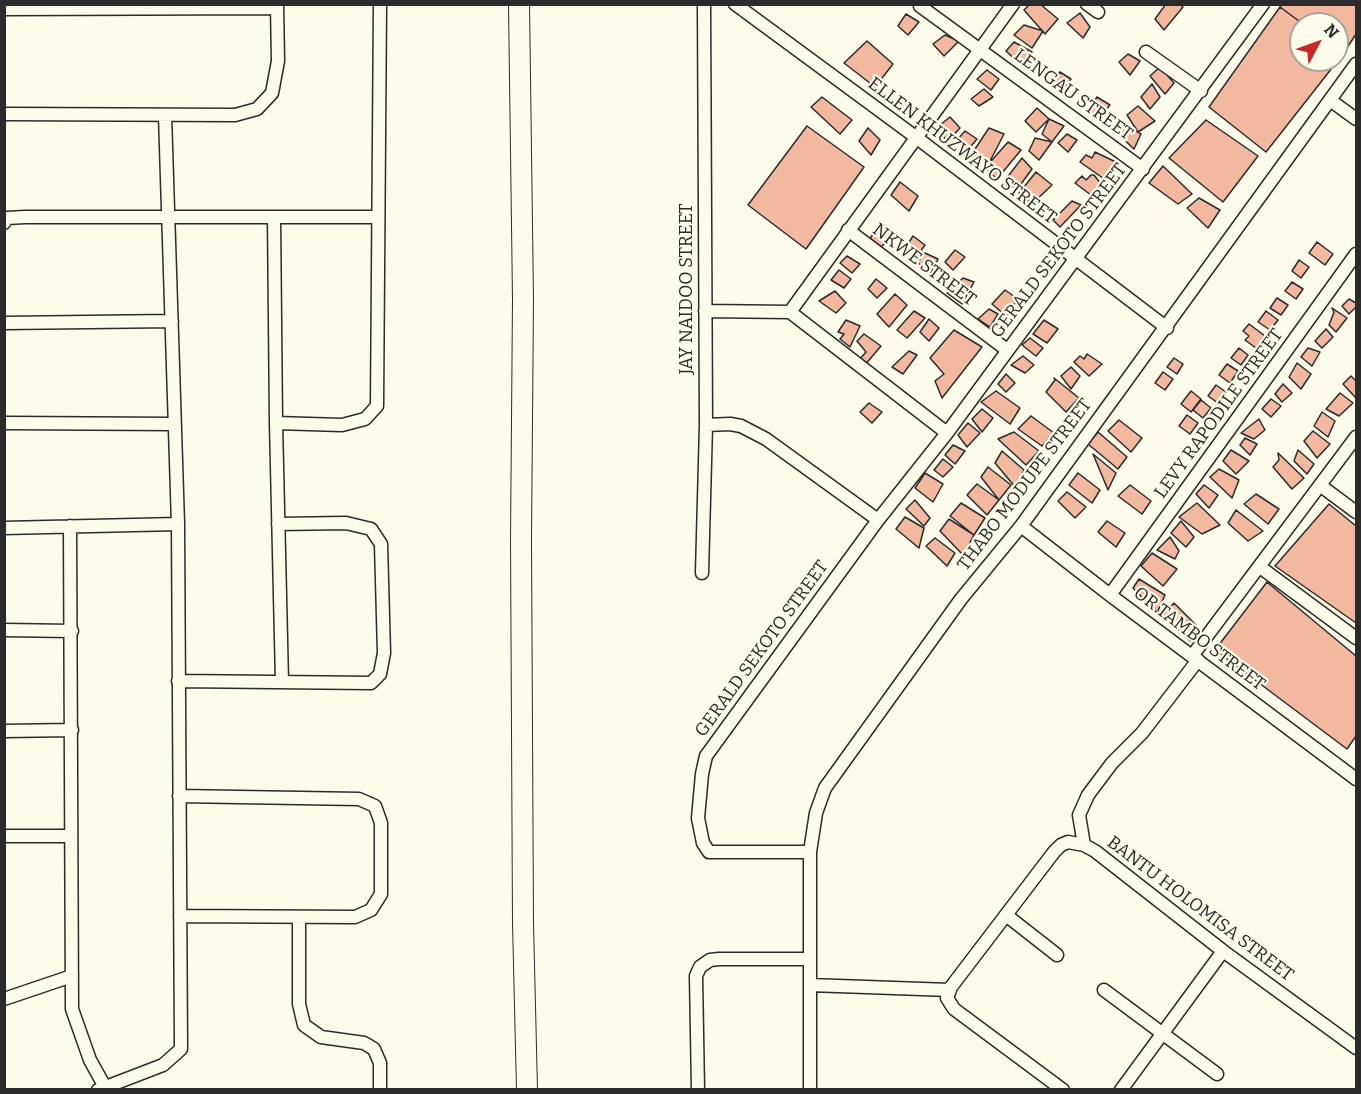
<!DOCTYPE html>
<html>
<head>
<meta charset="utf-8">
<style>
  body { margin:0 }
  #map { position:relative; width:1361px; height:1094px; overflow:hidden; background:#fdfbea; font-family:Bitter,serif }
  canvas { display:block }
  .frame { position:absolute; inset:0; border:6px solid #2b2b2b; pointer-events:none }
  .north { position:absolute; left:1289px; top:12px; width:60px; height:60px; box-sizing:border-box; background:#fdfbea; border:2px solid #a9a89e; border-radius:50%; rotate:49deg; font-size:16px; font-weight:700; line-height:24px; text-align:center; color:#2b2b2b }
  .north::after { content:''; display:block; margin:auto; width:21px; height:27px; background:#c62828; clip-path:polygon(50% 0,100% 100%,50% 72%,0 100%) }
</style>
</head>
<body>
<div id="map">
<canvas width="1361" height="1094"></canvas>
<div class="frame"></div>
<div class="north">N</div>
</div>
<script>
const ctx = document.querySelector('canvas').getContext('2d');
ctx.lineJoin = 'round';
function fill(path, color) {
  ctx.fillStyle = color;
  ctx.fill(path, 'evenodd');
}
function poly(rows) {
  const path = new Path2D();
  for (const r of rows) {
    path.moveTo(r[0], r[1]);
    for (let i = 2; i < r.length; i += 2) path.lineTo(r[i], r[i + 1]);
  }
  return path;
}
function stroke(path, color, width, dash) {
  ctx.strokeStyle = color;
  ctx.lineWidth = width;
  ctx.lineCap = dash ? 'butt' : 'round';
  ctx.setLineDash(dash || []);
  ctx.stroke(path);
}
function write(font, color, halo, rows, align = 'center') {
  ctx.font = font + ' Bitter,serif';
  ctx.lineWidth = 4.5;
  ctx.setLineDash([]);
  ctx.textBaseline = 'middle';
  ctx.strokeStyle = halo;
  ctx.fillStyle = color;
  for (const [text, x, y, turn = 0] of rows) {
    ctx.save();
    ctx.translate(x, y);
    ctx.rotate((+turn || 0) * Math.PI / 180);
    ctx.textAlign = isNaN(turn) ? turn : align;
    if (halo) ctx.strokeText(text, 0, 0);
    ctx.fillText(text, 0, 0);
    ctx.restore();
  }
}
const building = poly([
  [1030,4,1040,4,1058,19,1045,34,1024,10,1030,4],
  [1166,4,1179,4,1183,7,1164,30,1155,19,1166,4],
  [1282,4,1356,4,1356,34,1343,54,1337,50,1337,24,1303,24,1280,7,1282,4],
  [1280,7,1303,24,1301,24,1301,60,1337,60,1337,50,1343,54,1266,152,1209,107,1280,7],
  [1080,13,1090,27,1083,38,1067,23,1080,13],
  [906,14,919,22,908,35,898,26,906,14],
  [1024,25,1043,31,1032,48,1014,35,1024,25],
  [945,35,959,41,944,56,933,44,945,35],
  [867,41,893,64,875,87,844,63,867,41],
  [1014,42,1032,52,1022,66,1006,51,1014,42],
  [1128,54,1140,61,1130,75,1119,62,1128,54],
  [1160,67,1174,83,1165,94,1150,76,1160,67],
  [987,70,999,79,991,90,977,79,987,70],
  [1060,72,1071,79,1063,91,1052,83,1060,72],
  [1152,84,1160,97,1150,109,1141,97,1152,84],
  [984,89,993,97,979,106,971,99,984,89],
  [822,97,852,120,840,134,811,107,822,97],
  [1097,97,1110,105,1098,119,1089,109,1097,97],
  [1138,106,1155,121,1138,132,1127,115,1138,106],
  [1037,108,1049,119,1036,132,1025,121,1037,108],
  [950,117,960,128,948,141,935,129,950,117],
  [1049,119,1064,126,1052,142,1042,134,1049,119],
  [1206,120,1258,156,1223,202,1169,158,1206,120],
  [1124,123,1141,134,1134,149,1114,130,1124,123],
  [807,126,864,167,806,249,748,205,807,126],
  [868,128,880,140,871,155,859,141,868,128],
  [989,128,1004,134,988,165,973,152,989,128],
  [965,131,977,139,966,152,957,140,965,131],
  [1067,134,1077,140,1068,152,1058,143,1067,134],
  [1035,138,1052,142,1039,160,1029,151,1035,138],
  [1008,142,1021,150,997,179,985,168,1008,142],
  [1095,152,1120,164,1107,181,1080,162,1086,155,1092,158,1095,152],
  [1022,158,1032,169,1018,188,1003,183,1022,158],
  [1163,166,1192,194,1178,204,1149,183,1163,166],
  [1036,172,1052,185,1032,204,1019,193,1036,172],
  [1091,175,1094,175,1101,184,1091,195,1075,183,1082,176,1086,180,1091,175],
  [900,182,918,196,909,211,891,195,900,182],
  [1199,198,1220,210,1208,228,1187,208,1199,198],
  [1072,201,1081,205,1060,227,1053,220,1072,201],
  [882,224,895,233,881,247,870,238,882,224],
  [913,236,925,245,918,255,906,247,913,236],
  [1317,242,1333,254,1325,265,1309,253,1317,242],
  [955,250,965,257,953,270,945,262,955,250],
  [925,253,938,259,931,273,917,262,925,253],
  [847,256,860,264,852,273,840,263,847,256],
  [1299,260,1309,267,1301,278,1292,271,1299,260],
  [839,270,851,279,844,288,831,280,839,270],
  [963,278,974,282,962,304,947,293,963,278],
  [876,279,887,288,877,298,868,289,876,279],
  [1292,282,1303,289,1296,299,1285,291,1292,282],
  [1005,290,1018,299,1006,316,992,304,1005,290],
  [835,291,846,303,836,313,819,301,835,291],
  [895,294,907,305,889,327,877,314,895,294],
  [1277,298,1288,305,1281,315,1270,308,1277,298],
  [1349,299,1356,303,1356,307,1349,314,1342,306,1349,299],
  [1332,308,1347,318,1336,332,1329,325,1334,312,1332,308],
  [989,309,998,314,990,327,978,319,989,309],
  [914,311,925,318,907,338,897,330,914,311],
  [1266,311,1278,320,1270,330,1258,322,1266,311],
  [929,319,939,328,929,341,920,332,929,319],
  [846,320,860,326,850,347,840,339,844,334,838,332,846,320],
  [1044,320,1058,329,1047,343,1033,334,1044,320],
  [1249,324,1269,339,1260,351,1245,340,1249,336,1243,331,1249,324],
  [1326,329,1333,337,1322,348,1315,341,1326,329],
  [954,330,982,347,942,398,935,381,944,374,930,358,954,330],
  [864,334,881,346,864,366,859,360,866,352,857,341,864,334],
  [1030,338,1043,348,1036,356,1022,345,1030,338],
  [1239,348,1248,355,1241,365,1231,358,1239,348],
  [1308,348,1320,352,1312,366,1301,357,1308,348],
  [909,351,917,355,903,374,892,367,909,351],
  [1087,354,1102,364,1089,376,1074,362,1080,356,1084,359,1087,354],
  [1023,356,1034,365,1025,373,1011,365,1023,356],
  [1174,358,1183,364,1177,374,1167,367,1174,358],
  [1297,363,1311,374,1301,389,1289,377,1297,363],
  [1227,364,1238,371,1230,383,1219,375,1227,364],
  [1071,367,1080,376,1071,389,1061,376,1071,367],
  [1163,372,1173,379,1165,390,1155,383,1163,372],
  [1006,374,1015,383,1006,392,998,384,1006,374],
  [1351,376,1356,381,1356,398,1343,384,1351,376],
  [1054,378,1079,398,1066,412,1046,392,1055,380,1054,378],
  [1283,384,1292,393,1282,402,1275,394,1283,384],
  [1216,385,1226,392,1218,403,1208,396,1216,385],
  [996,391,1020,408,1010,424,981,402,996,391],
  [1191,391,1201,399,1191,412,1181,404,1191,391],
  [1340,393,1353,403,1339,416,1326,409,1340,393],
  [1271,399,1281,406,1271,417,1262,409,1271,399],
  [1201,400,1211,408,1203,418,1193,410,1201,400],
  [869,403,882,412,872,423,860,412,869,403],
  [982,409,993,418,982,432,972,419,982,409],
  [1322,412,1335,421,1328,437,1314,426,1322,412],
  [1187,415,1198,423,1190,434,1179,426,1187,415],
  [1031,416,1054,433,1042,446,1018,429,1031,416],
  [1259,419,1265,430,1254,439,1241,433,1259,419],
  [1119,420,1142,438,1131,452,1108,431,1119,420],
  [968,423,980,433,967,447,958,435,968,423],
  [1313,431,1330,444,1317,458,1304,441,1313,431],
  [1014,432,1039,451,1026,465,998,439,1014,432],
  [1098,432,1127,457,1118,469,1088,444,1098,432],
  [1245,438,1257,444,1250,455,1240,445,1245,438],
  [953,445,965,451,955,464,945,455,953,445],
  [1231,450,1249,461,1236,474,1223,461,1231,450],
  [1298,450,1314,464,1307,474,1294,461,1298,450],
  [1002,451,1024,470,1016,488,995,463,1002,451],
  [1278,453,1304,478,1292,489,1273,467,1279,460,1278,453],
  [1093,454,1116,473,1108,490,1093,454],
  [943,459,953,467,943,477,934,470,943,459],
  [988,467,1011,485,999,500,981,477,988,467],
  [1219,469,1239,480,1232,498,1210,477,1219,469],
  [925,473,943,484,933,502,915,488,925,473],
  [1078,473,1100,490,1092,503,1069,485,1078,473],
  [977,484,999,500,987,515,967,495,977,484],
  [1130,485,1151,501,1142,514,1118,496,1130,485],
  [1204,485,1218,495,1209,508,1196,494,1204,485],
  [1067,492,1086,507,1075,518,1058,501,1067,492],
  [1256,494,1279,509,1268,524,1244,504,1256,494],
  [915,500,930,518,924,526,906,509,915,500],
  [961,503,985,518,974,535,950,516,961,503],
  [1197,503,1220,525,1202,534,1179,517,1197,503],
  [1329,504,1356,526,1356,623,1275,566,1329,504],
  [1236,510,1263,531,1248,541,1228,523,1236,510],
  [905,517,924,528,919,548,896,529,905,517],
  [949,519,974,535,963,555,940,531,949,519],
  [1107,521,1125,533,1116,547,1098,532,1107,521],
  [1181,521,1194,537,1186,547,1171,533,1181,521],
  [1170,537,1179,551,1175,559,1157,550,1170,537],
  [935,538,955,553,947,566,926,546,935,538],
  [1152,553,1177,569,1163,586,1141,566,1152,553],
  [1139,579,1165,595,1157,613,1133,588,1139,579],
  [1267,582,1356,656,1356,736,1347,749,1215,650,1267,582],
  [1174,603,1196,625,1190,641,1163,614,1174,603]
]);
fill(building, '#f2b8a0');
stroke(building, '#2b2b2b', 1.5);
const minor = poly([
  [735,4,917,138,1167,328],
  [1087,4,1098,12],
  [920,6,1143,169],
  [4,9,277,8],
  [1146,52,1201,91],
  [1330,100,1356,119],
  [4,114,235,115,257,109,272,93,278,61,277,4],
  [274,217,276,423,282,682],
  [4,223,7,218,25,217,378,217],
  [848,230,1007,350],
  [705,311,790,312,947,433],
  [790,312,1013,4],
  [4,323,172,321],
  [4,423,175,424],
  [276,423,342,425,365,419,377,406,380,4],
  [706,425,730,424,741,426,766,439,878,520],
  [1321,486,1356,512],
  [70,526,72,1009,90,1060,105,1087],
  [1021,526,1110,595,1356,779],
  [4,528,178,524],
  [1260,567,1356,638],
  [702,573,706,425,704,4],
  [1110,595,1356,254],
  [4,630,72,631],
  [1192,656,1356,437],
  [178,681,371,683,380,674,384,653,381,544,371,529,346,523,278,524],
  [4,731,72,730],
  [179,796,359,799,375,806,381,823,381,894,371,910,355,917,180,916],
  [4,836,71,836],
  [1084,845,1079,815,1088,795,1112,763,1142,733,1198,660],
  [810,852,709,852,703,843,698,818,702,774,706,756,878,520,947,433,1263,4],
  [1006,915,1057,955],
  [299,917,299,1004,304,1025,321,1037,364,1043,374,1049,380,1063,380,1090],
  [810,985,950,990],
  [1104,990,1217,1074],
  [4,999,72,976],
  [98,1090,163,1065,181,1049,178,524,165,115],
  [698,1090,696,976,700,967,710,960,719,959,810,959],
  [810,1090,810,852,816,813,825,788,961,599,1021,526,1356,64],
  [1063,1090,954,1009,947,998,951,987,1054,852,1061,845,1068,842,1084,845,1095,851,1223,951,1356,1048],
  [1121,1090,1223,951]
]);
const primary = poly([
  [519,4,523,299,521,539,523,923,527,1090]
]);
stroke(minor, '#2b2b2b', 15);
stroke(primary, '#2b2b2b', 22);
stroke(minor, '#fdfbea', 12);
stroke(primary, '#fdfbea', 20);
write('18px', '#2b2b2b', '#fdfbea', [
  ["LENGAU STREET",1073,95,36],
  ["ELLEN KHUZWAYO STREET",962,151,37],
  ["GERALD SEKOTO STREET",1059,251,-53],
  ["NKWE STREET",924,265,37],
  ["JAY NAIDOO STREET",687,289,-90],
  ["LEVY RAPODILE STREET",1219,414,-54],
  ["THABO MODUPE STREET",1025,485,-53],
  ["OR TAMBO STREET",1199,639,37],
  ["GERALD SEKOTO STREET",762,649,-54],
  ["BANTU HOLOMISA STREET",1200,909,37]
]);
</script>
</body>
</html>
